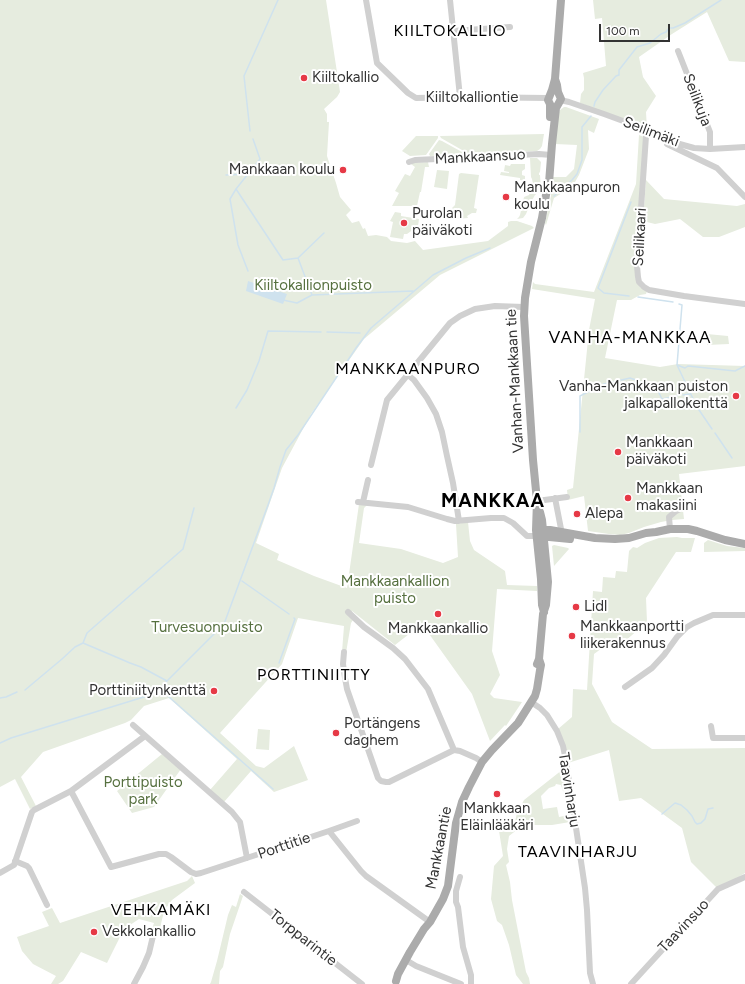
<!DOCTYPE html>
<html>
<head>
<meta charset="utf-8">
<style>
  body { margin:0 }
  #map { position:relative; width:745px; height:984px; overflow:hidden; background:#fff; font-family:Figtree,sans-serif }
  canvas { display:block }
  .scale { position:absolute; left:599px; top:24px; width:71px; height:18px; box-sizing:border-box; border:2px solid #333; border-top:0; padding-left:5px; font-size:12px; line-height:14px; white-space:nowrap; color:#333; -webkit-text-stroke:3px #fff; paint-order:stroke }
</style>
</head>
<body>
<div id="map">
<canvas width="745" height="984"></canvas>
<div class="scale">100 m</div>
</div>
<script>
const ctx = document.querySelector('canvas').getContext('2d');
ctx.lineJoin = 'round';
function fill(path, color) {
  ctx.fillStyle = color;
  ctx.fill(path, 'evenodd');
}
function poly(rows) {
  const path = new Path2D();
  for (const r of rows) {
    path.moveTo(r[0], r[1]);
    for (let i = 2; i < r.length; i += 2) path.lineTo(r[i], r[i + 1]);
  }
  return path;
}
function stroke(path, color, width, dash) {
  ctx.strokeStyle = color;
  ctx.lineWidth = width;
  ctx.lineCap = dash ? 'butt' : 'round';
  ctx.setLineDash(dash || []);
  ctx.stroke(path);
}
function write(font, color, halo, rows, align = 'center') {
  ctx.font = font + ' Figtree,sans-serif';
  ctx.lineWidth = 4;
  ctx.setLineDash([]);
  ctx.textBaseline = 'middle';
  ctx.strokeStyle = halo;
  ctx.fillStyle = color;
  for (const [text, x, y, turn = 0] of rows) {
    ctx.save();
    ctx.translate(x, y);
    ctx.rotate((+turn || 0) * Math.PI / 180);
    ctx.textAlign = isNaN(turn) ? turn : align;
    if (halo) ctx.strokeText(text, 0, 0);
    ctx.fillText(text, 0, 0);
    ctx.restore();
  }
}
fill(poly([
  [0,0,326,0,340,92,337,97,324,109,327,114,327,122,329,122,327,156,336,183,340,197,351,210,346,215,352,223,359,221,363,229,365,228,368,236,376,235,387,237,391,241,407,243,415,241,423,250,488,241,508,226,508,222,511,221,517,221,532,226,534,228,440,275,364,339,311,414,282,468,256,543,279,554,277,560,314,576,347,588,359,504,367,505,364,508,359,543,401,549,443,563,458,557,456,524,468,522,470,541,474,550,505,571,507,585,537,586,537,591,497,589,492,651,500,675,490,694,494,698,522,702,506,726,505,725,490,741,472,694,422,624,395,645,352,611,353,620,351,623,346,653,342,652,344,626,298,618,282,664,220,733,256,766,264,768,294,746,308,780,274,792,251,771,224,802,210,790,237,759,169,698,144,706,131,720,125,723,43,752,21,777,36,806,30,809,15,779,0,787],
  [593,0,745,0,745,62,729,61,707,12,672,34,639,57,643,77,656,96,646,112,647,129,580,103,581,94,584,90,584,78,583,73,606,66,602,18,595,19],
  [564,107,566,107,599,119,594,133,588,130,589,149,579,175,575,182,567,190,554,198,546,225,545,223,551,196,552,177,566,177,574,169,577,145,555,144,558,114,560,110],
  [544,134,542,146,540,149,537,151,469,154,441,138,440,136],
  [639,135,644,137,635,277,640,287,647,291,646,294,640,295,631,300,617,300,605,358,660,367,678,364,745,366,745,466,679,474,684,519,672,520,661,522,644,527,629,533,620,535,609,534,588,531,584,496,568,500,567,490,573,488,589,330,595,299,532,289,533,282,535,284,594,292,636,184],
  [416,136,438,136,438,138,426,155,410,156,402,151],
  [439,140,442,141,462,152,463,154,430,156,429,154],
  [530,158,537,158,541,162,540,172,539,173,539,175,540,175,541,190,535,195,531,202,526,214,523,218,517,219,519,217,520,215,524,197,529,195,533,184,532,179,531,177],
  [428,162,429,167,425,167,421,192,420,192,417,206,392,206,399,193,395,191,405,174,410,176,415,167,411,164,412,163],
  [511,164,525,164,525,169,522,171,522,175,525,176,525,181,520,180,520,178,500,175,501,172,509,173,509,172,504,171,505,165,510,166],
  [437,170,449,171,447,189,434,187],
  [461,173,479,175,474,208,477,209,476,213,472,213,467,216,468,218,454,219,454,217,457,214,457,208,454,210,452,208,455,205,459,174],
  [646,180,664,199,737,206,745,204,745,227,719,237,703,237,680,219,655,224,643,221],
  [395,212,401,213,401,216,419,219,418,226,407,234,404,234,403,239,390,237,393,222,390,221],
  [707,334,728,336,729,344,707,345],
  [677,537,682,538,695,538,691,552,676,552,646,598,647,622,624,642,616,638,594,654,592,684,612,722,652,749,745,748,745,873,718,889,691,862,682,828,641,798,619,801,609,750,568,763,558,729,572,717,573,689,587,690,593,591,602,592,603,577,615,578,616,571,627,572,629,551,633,547,637,548,645,543,659,538],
  [708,540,727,546,745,548,745,551,704,552,704,543],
  [554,545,568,548,569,549,554,566,552,546],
  [258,729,270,730,269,750,256,749],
  [162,754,181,769,154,807,132,813,117,791],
  [562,770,567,793,563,791,561,785,556,784,555,786,549,788,541,796,543,809,557,807,559,817,569,815,570,822,552,825,534,825,518,829,509,836,507,849,509,862,506,865,510,882,512,900,526,972,529,978,530,984,523,984,516,975,509,945,502,925,497,921,491,899,494,866,503,856,499,831,510,829,514,826,517,813,524,800],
  [192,876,195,883,172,900,164,911,158,937,150,935,154,923,139,919,124,929,107,963,81,952,63,981,58,984,51,984,56,976,33,964,22,951,17,937,49,926,42,912,52,908,60,923,187,881],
  [240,894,243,896,230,934,223,967,220,971,219,984,210,984,211,982,217,961,228,915,232,905,236,907]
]), '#e6ecdf');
fill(poly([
  [248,281,287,294,283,304,246,291]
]), '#cfe2ee');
stroke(poly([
  [594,106,595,102,603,90,616,76,619,75,619,70,637,47,650,43,661,34,666,32,669,28,673,28,685,23,721,0],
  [250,131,244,76,278,0],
  [226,175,248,174],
  [236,189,283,260,298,258],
  [554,196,572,180,577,174,582,160,582,127,591,116],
  [534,209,539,206],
  [248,271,238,245,230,199,236,189,260,159,253,139],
  [312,295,298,258,324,233],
  [629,296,604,293,598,288,631,202],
  [638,297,673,302],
  [283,300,297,303,312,295,413,291],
  [679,304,682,305,677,365,697,407,712,429],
  [327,332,360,333],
  [677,365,685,368,688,366,735,371,745,366],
  [598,387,604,384,630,378,656,387,662,399,677,396],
  [683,395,690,394],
  [236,408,247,390,259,361,268,331,321,332],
  [580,432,580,396,592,390],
  [715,433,732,458],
  [242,581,289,614],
  [83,643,87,633,183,549,194,508],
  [279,663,295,619,294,618],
  [160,689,273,789],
  [25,690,62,659,75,647,83,643,116,657,130,663,141,667,167,681],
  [0,698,6,697,17,692],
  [0,743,11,738,147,696,160,689,167,681,224,624,268,505,274,488,280,467,286,450,298,435,356,348,371,328,433,275,466,258,490,248],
  [662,814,675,803,681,805,687,810,692,816,695,822,697,824,701,823,705,819,708,809,713,808]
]), '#cfe2ee', 1.5);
stroke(poly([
  [366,0,377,63,408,93,416,98,460,97,548,98],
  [450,0,460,97],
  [453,31,510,27],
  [678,51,710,132,710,149],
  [560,100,569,102,604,114,634,125,676,143,694,148,710,149,745,147],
  [648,131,646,136,637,266,638,277,639,282,644,287,649,290,684,296,745,304],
  [668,140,667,144,717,168,745,197],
  [409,162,415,160,459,158,539,154,551,155],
  [408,375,414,380,427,398,436,414,442,432,447,456,453,483,459,521],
  [371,465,387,400,450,323,460,316,475,309,495,306,524,307],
  [555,498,562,534],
  [537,501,567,497],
  [358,502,408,507,447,519,455,521,491,518,504,518,513,523,527,536,537,536],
  [363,502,368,480],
  [670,529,669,517,676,511,680,509],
  [348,612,364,627,393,648,405,659,428,689,454,750],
  [344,652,343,664,345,678,347,689,378,778,381,781,386,782,389,782,454,750,460,751,476,758,482,762],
  [625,687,652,668,664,655,677,637,687,627,694,623,713,615,745,615],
  [531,702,540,708,547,715,557,731,563,746,566,761,585,888,587,910,590,973,593,984],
  [133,725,232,812,240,822,247,858],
  [711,726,713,738,745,738],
  [71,791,111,867,159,854,166,854,171,857,191,872,196,874,201,873,329,831,361,871,366,876,430,922],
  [329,831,357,821],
  [15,861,27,866,29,868,47,905],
  [0,873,14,865,32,812,34,810,71,791,145,736],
  [460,877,456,891,456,902,458,907,463,947,471,975,471,984],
  [244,892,362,984],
  [406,960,416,966,461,984],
  [134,984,143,967,149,953,153,936],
  [631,984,718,889,745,877]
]), '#d0d0d0', 6);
stroke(poly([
  [550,117,550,104,548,100,552,90,555,79,561,0],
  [536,530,550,530,595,538,615,539,629,538,646,533,656,532,670,529,688,529,697,531,725,540,745,544],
  [539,536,570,539],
  [544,612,542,605,541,579,536,530,537,501,533,460,524,316,525,298,531,262,542,218,547,189,549,183,552,144,556,108,560,101,561,99,558,92,557,85,555,79],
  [537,664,539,659,543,614,546,605,548,582,542,520,540,512],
  [396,981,398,974,410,952,424,929,430,922,443,899,448,886,456,823,462,802,469,787,482,762,492,750,518,723,535,696,537,689,540,670,541,665,539,659]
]), '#ababab', 8);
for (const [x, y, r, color] of [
  [304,78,4,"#e63946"],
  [343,170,4,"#e63946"],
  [506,197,4,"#e63946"],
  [404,223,4,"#e63946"],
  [736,396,4,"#e63946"],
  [618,452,4,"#e63946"],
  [628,498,4,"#e63946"],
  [577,514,4,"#e63946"],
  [576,607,4,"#e63946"],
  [438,614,4,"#e63946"],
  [572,636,4,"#e63946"],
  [214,691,4,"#e63946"],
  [336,733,4,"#e63946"],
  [497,794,4,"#e63946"],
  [94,932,4,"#e63946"]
]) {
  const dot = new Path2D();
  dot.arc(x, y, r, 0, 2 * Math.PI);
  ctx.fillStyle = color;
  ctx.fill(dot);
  stroke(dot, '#fff', 1.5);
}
write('15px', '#333', '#fff', [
  ["Kiiltokallio",312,78],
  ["Mankkaan koulu",335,170,"right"],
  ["Mankkaanpuron",514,188],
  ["koulu",514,205],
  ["Purolan",412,214],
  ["päiväkoti",412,231],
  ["Vanha-Mankkaan puiston",728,387,"right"],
  ["jalkapallokenttä",728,404,"right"],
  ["Mankkaan",626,443],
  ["päiväkoti",626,460],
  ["Mankkaan",636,489],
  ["makasiini",636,506],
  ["Alepa",585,514],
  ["Lidl",584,607],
  ["Mankkaanportti",580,627],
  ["liikerakennus",580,644],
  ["Mankkaankallio",438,629,"center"],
  ["Porttiniitynkenttä",206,691,"right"],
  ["Portängens",344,724],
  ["daghem",344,741],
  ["Mankkaan",497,809,"center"],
  ["Eläinlääkäri",497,826,"center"],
  ["Vekkolankallio",102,932]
], 'left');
write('15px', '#333', '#fff', [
  ["Kiiltokalliontie",472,98],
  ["Seilikuja",697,100,69],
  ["Seilimäki",651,132,21],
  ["Mankkaansuo",480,157,-3],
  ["Seilikaari",640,237,-87],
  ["Vanhan-Mankkaan tie",515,381,-93],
  ["Taavinharju",569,790,81],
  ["Porttitie",284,846,-19],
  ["Mankkaantie",439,848,-79],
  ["Taavinsuo",684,926,-47],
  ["Torpparintie",303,938,38]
]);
write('15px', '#56703f', '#fff', [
  ["Kiiltokallionpuisto",313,286],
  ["Mankkaankallion",395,582],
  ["puisto",395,599],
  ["Turvesuonpuisto",207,628],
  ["Porttipuisto",143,783],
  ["park",143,800]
]);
ctx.letterSpacing = '1px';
write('16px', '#000', '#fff', [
  ["KIILTOKALLIO",450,31],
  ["MANKKAANPURO",408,369],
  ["PORTTINIITTY",314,675],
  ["TAAVINHARJU",578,852],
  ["VEHKAMÄKI",161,910]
]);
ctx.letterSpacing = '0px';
ctx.letterSpacing = '1px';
write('17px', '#000', '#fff', [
  ["VANHA-MANKKAA",630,338]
]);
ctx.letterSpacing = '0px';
ctx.letterSpacing = '1px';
write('bold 19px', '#000', '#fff', [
  ["MANKKAA",493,501]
]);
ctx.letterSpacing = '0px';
</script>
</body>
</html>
